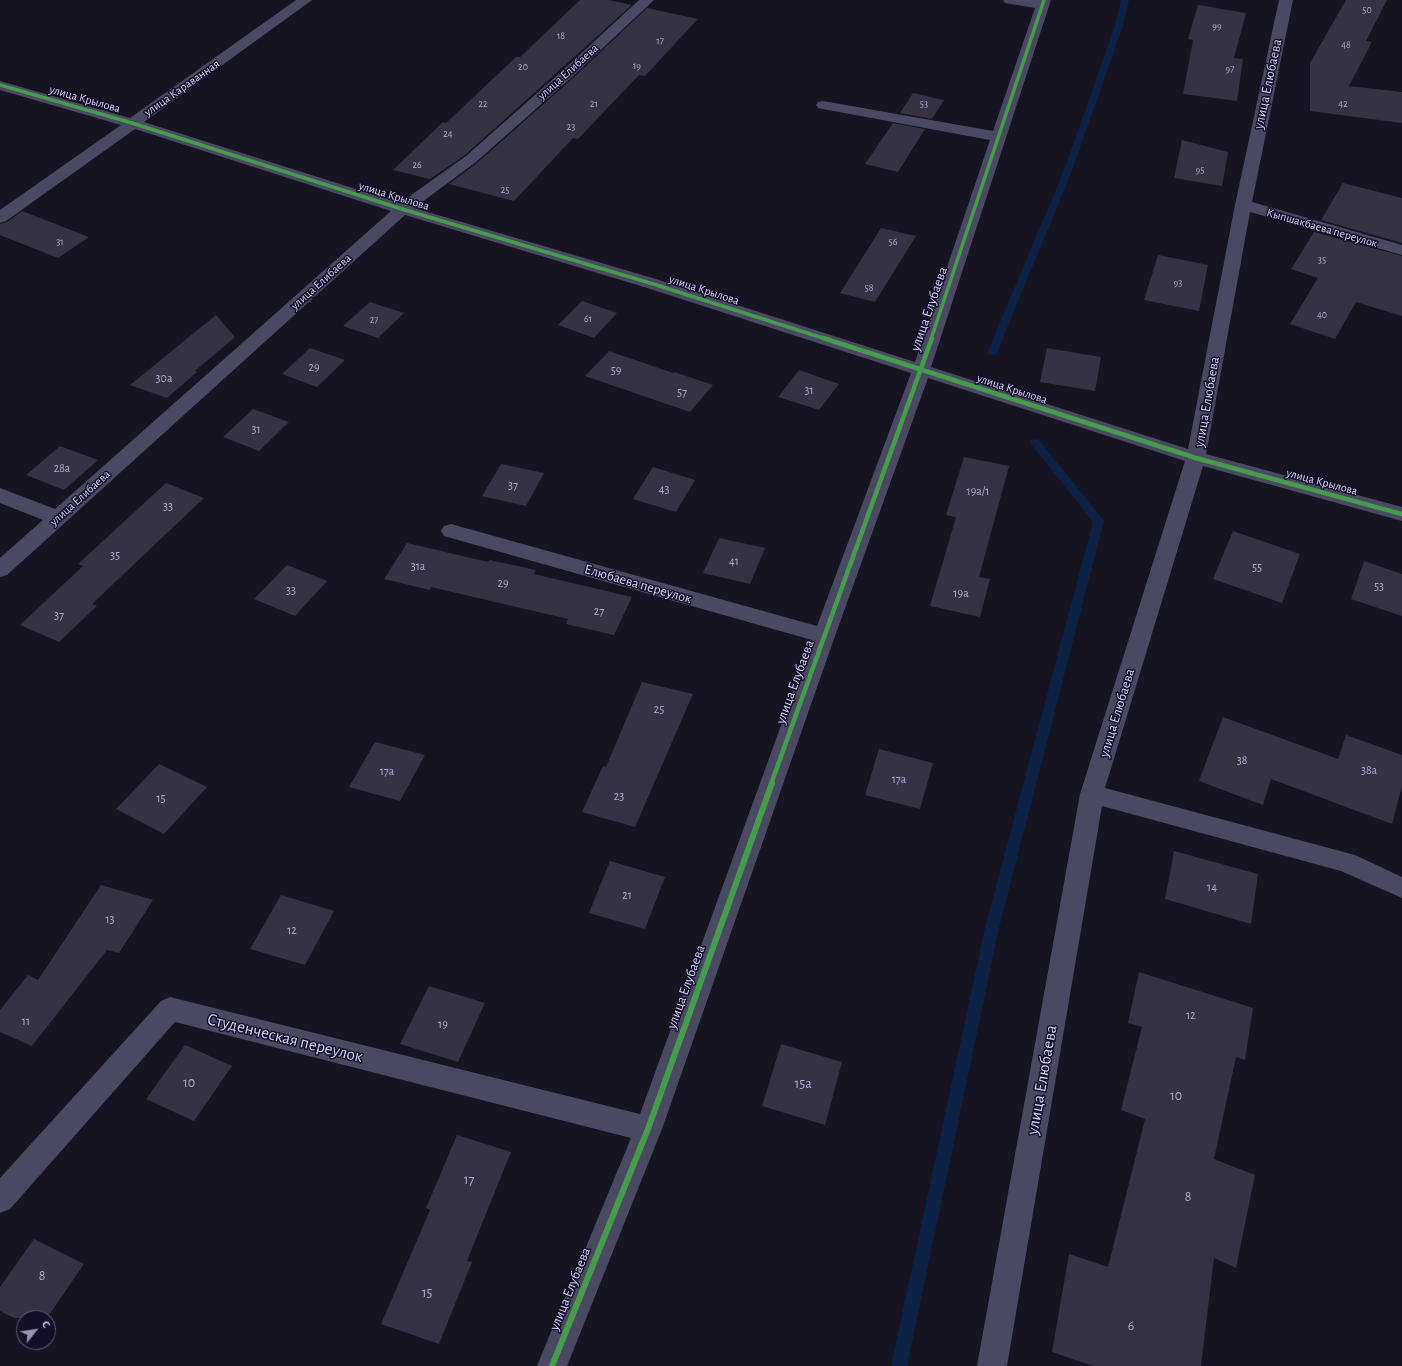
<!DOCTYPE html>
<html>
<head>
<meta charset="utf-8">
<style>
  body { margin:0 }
  #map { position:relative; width:1402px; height:1366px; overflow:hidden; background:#161421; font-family:"Alegreya Sans",sans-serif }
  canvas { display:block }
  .north { position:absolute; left:16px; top:1310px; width:40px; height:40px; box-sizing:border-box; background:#130f26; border:1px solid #625e7d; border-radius:50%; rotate:60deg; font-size:11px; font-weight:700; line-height:16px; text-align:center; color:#d9d4ff }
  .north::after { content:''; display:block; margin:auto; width:14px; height:18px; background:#9591b1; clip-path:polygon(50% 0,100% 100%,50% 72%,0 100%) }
</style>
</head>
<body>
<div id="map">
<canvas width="1402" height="1366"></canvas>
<div class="north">С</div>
</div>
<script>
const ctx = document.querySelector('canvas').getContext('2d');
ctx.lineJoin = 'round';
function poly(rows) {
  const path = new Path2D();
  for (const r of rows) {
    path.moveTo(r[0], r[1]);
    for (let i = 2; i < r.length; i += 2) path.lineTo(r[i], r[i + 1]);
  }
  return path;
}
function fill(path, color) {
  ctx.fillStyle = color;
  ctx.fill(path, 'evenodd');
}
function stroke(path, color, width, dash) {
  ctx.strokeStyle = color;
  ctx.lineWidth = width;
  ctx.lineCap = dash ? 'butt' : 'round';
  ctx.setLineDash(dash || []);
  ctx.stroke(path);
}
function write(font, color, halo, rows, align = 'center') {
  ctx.font = font + ' "Alegreya Sans",sans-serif';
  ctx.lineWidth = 3;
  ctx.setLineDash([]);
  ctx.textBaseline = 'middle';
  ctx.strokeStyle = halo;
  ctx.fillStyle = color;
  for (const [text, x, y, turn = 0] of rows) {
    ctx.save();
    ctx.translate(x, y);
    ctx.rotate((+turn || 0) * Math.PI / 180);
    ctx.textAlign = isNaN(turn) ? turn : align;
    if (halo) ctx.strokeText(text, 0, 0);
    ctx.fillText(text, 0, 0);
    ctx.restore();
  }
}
fill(poly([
  [1121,0,1129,0,1123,26,1071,173,997,353,995,355,989,355,987,353,1063,173,1115,26,1121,0],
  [1035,439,1039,440,1104,521,999,928,907,1366,891,1366,985,928,1093,522,1031,444,1030,442,1031,440,1035,439]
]), '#0d2144');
fill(poly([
  [580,0,609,0,632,5,465,155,430,179,393,170,443,122,446,123,516,57,520,57],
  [1346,0,1387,0,1366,41,1372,42,1349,86,1402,92,1402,123,1310,111,1310,63],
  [1198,5,1246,13,1234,58,1243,59,1237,101,1183,94,1193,40,1188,39],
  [647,8,698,19,645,76,639,75,578,139,573,138,514,201,449,184,477,163,573,78],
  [913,93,944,100,932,119,900,113],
  [893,123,925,129,898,172,865,164],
  [1182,140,1228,152,1222,186,1174,178],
  [1343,183,1402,198,1402,243,1321,220],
  [22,211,89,237,58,258,0,235,0,224,7,222],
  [881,228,916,236,875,302,840,293],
  [1314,232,1402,256,1402,316,1356,302,1335,339,1290,324,1318,278,1291,269],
  [1158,255,1208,265,1199,311,1144,300],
  [582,301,617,313,594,338,558,325],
  [370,302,404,313,378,338,343,326],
  [216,315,235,337,195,371,197,372,167,398,130,385],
  [310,348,345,360,317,387,282,374],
  [1047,348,1101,357,1095,391,1040,382],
  [609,351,673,373,674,372,713,385,690,412,585,376],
  [799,370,839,384,819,410,778,397],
  [253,409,289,422,259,451,223,437],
  [60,446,98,460,64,490,26,475],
  [964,457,1009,466,979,577,990,579,980,617,930,606,956,517,946,515],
  [501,464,544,473,526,506,482,496],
  [653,467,695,480,676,512,633,499],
  [166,483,204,498,92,604,97,606,59,642,20,625,83,566,78,564],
  [1233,531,1300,554,1282,603,1213,579],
  [719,538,765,548,750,584,703,573],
  [407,543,488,562,490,560,536,570,534,574,632,597,614,635,566,624,568,619,431,587,430,590,384,579],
  [1364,561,1402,574,1402,616,1351,599],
  [287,565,327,581,295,616,254,599],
  [642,682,693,694,635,827,582,812,603,766,606,767],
  [1223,717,1338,759,1346,735,1402,755,1402,786,1392,824,1271,779,1263,805,1199,781],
  [375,742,425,755,400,801,349,787],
  [879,749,933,763,920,809,865,795],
  [159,764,207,787,164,834,116,809],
  [1174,851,1258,874,1251,924,1165,899],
  [610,861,665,877,645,929,589,913],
  [101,885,153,900,119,953,107,950,32,1046,0,1032,0,1010,28,975,38,980],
  [281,895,334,911,305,965,250,949],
  [1139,972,1253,1008,1245,1060,1236,1057,1214,1159,1255,1175,1236,1268,1214,1258,1201,1366,1093,1366,1052,1352,1069,1254,1108,1267,1145,1119,1121,1110,1142,1027,1128,1023],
  [429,986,485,1003,458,1062,400,1044],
  [781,1044,842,1062,825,1125,762,1106],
  [185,1045,232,1066,194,1121,146,1099],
  [457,1135,511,1152,467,1261,472,1262,439,1344,381,1324,430,1210,426,1208],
  [34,1239,84,1264,47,1318,14,1318,0,1311,0,1287]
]), '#343243');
fill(poly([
  [296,0,312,0,144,122,400,203,466,156,562,71,639,0,654,0,572,77,476,162,414,208,656,279,915,362,990,140,823,109,818,108,816,105,818,102,823,101,993,131,1035,8,1005,3,1003,0,1051,0,931,367,1188,449,1235,205,1279,0,1293,0,1252,202,1402,245,1402,255,1250,212,1206,454,1402,507,1402,521,1203,466,1105,788,1355,855,1402,877,1402,898,1341,871,1102,806,1007,1366,977,1366,1080,794,1185,461,928,378,835,636,662,1129,567,1366,537,1366,631,1138,175,1022,10,1209,0,1213,0,1178,161,1001,170,997,640,1114,812,640,444,536,441,531,444,526,451,524,817,626,911,373,644,287,405,215,7,575,0,577,0,558,43,520,0,503,0,488,55,509,391,211,135,129,6,221,0,223,0,210,121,125,0,90,0,81,130,118,296,0]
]), '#4a4962');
stroke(poly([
  [0,85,132,123,402,209,650,283,826,339],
  [931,339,1044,0]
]), '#469c4c', 3.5);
stroke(poly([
  [823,338,1196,458,1402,514],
  [771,784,932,338]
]), '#469c4c', 4.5);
stroke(poly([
  [552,1366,648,1129,772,783]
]), '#469c4c', 6);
write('10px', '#b0acd0', null, [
  ["50",1367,10],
  ["99",1217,26],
  ["18",561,36],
  ["17",660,41],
  ["48",1346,45],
  ["19",637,66],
  ["20",523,67],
  ["97",1230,69],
  ["22",483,104],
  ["21",594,104],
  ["53",924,104],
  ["42",1343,104],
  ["23",571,127],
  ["24",448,134],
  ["26",417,165],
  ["95",1200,170],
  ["25",505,190],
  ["31",60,242],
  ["56",893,242],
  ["35",1322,260],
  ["93",1178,283],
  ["58",869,288],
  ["40",1322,315],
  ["61",588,319],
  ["27",374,320]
]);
write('12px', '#d9d4ff', '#130f26', [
  ["улица Елибаева",568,72,-42],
  ["улица Караванная",182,88,-35],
  ["улица Крылова",85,99,16],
  ["улица Крылова",394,196,17],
  ["Кыпшакбаева переулок",1322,228,16],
  ["улица Елибаева",321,282,-42],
  ["улица Крылова",704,290,18],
  ["улица Крылова",1012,389,18],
  ["улица Крылова",1322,482,15],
  ["улица Елибаева",80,498,-42]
]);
write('12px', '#b0acd0', null, [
  ["29",314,367],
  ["59",616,370],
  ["30а",164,378],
  ["31",809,390],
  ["57",682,392],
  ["31",256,429],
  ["28а",62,468],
  ["37",513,485],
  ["43",664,489],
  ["19а/1",978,491],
  ["33",168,506],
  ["35",115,555],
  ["41",734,561],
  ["31а",418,566],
  ["55",1257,567],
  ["29",503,583],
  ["53",1379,586],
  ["33",291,590],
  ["19а",961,593],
  ["27",599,611],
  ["37",59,615],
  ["25",659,709],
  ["38",1242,760],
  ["38а",1369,770],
  ["17а",387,771],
  ["17а",899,779],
  ["23",619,796],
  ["15",161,798],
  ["14",1212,887],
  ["21",627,895],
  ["13",110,919],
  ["12",292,930],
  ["12",1191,1015],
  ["11",26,1021],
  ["19",443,1024]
]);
write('14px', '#d9d4ff', '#130f26', [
  ["улица Елюбаева",1268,84,-78],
  ["улица Елубаева",929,309,-71],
  ["улица Елюбаева",1207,402,-80],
  ["Елюбаева переулок",638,584,16],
  ["улица Елубаева",795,682,-70],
  ["улица Елюбаева",1117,713,-73],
  ["улица Елубаева",686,987,-70],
  ["улица Елубаева",570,1289,-68]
]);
write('14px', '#b0acd0', null, [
  ["10",189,1083],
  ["15а",803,1084],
  ["10",1176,1096],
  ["17",469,1180],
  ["8",1188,1197],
  ["8",42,1276],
  ["15",427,1293],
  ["6",1131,1326]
]);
write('17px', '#d9d4ff', '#130f26', [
  ["Студенческая переулок",285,1038,14],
  ["улица Елюбаева",1042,1080,-80]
]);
</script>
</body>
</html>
